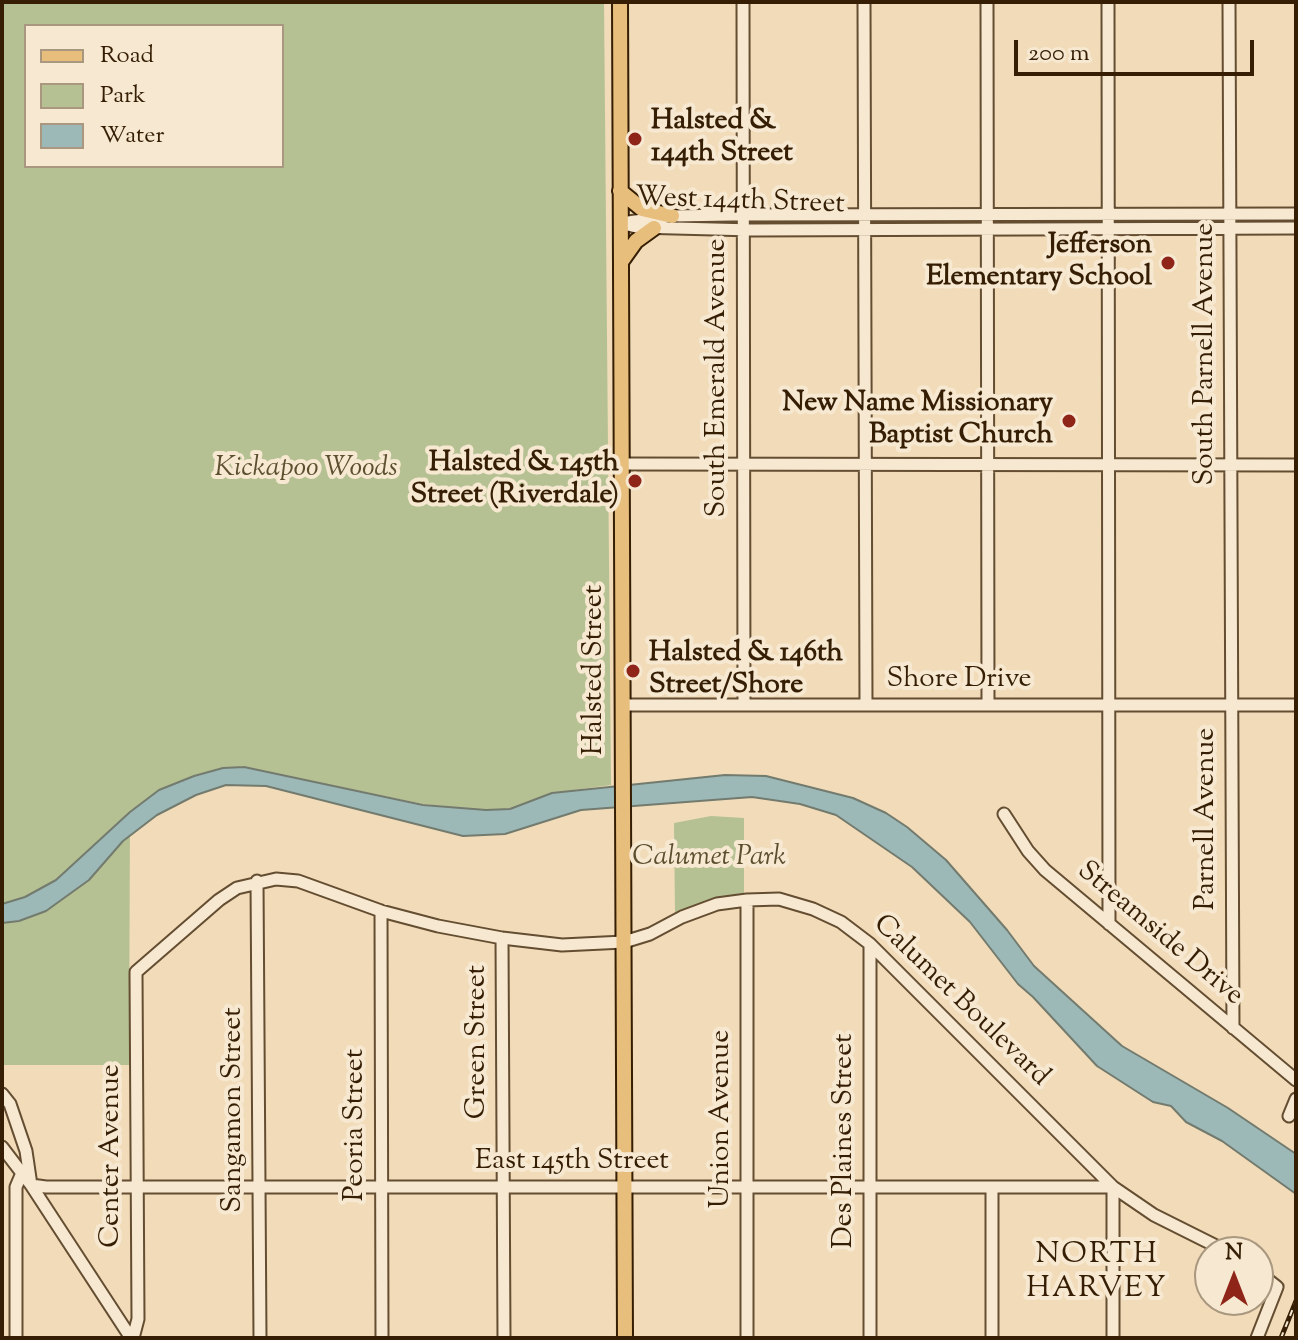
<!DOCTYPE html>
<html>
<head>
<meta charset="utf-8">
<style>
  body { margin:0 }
  #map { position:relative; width:1298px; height:1340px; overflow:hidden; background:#f1dbb8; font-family:"Sorts Mill Goudy",serif }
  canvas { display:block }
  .frame { position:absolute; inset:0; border:4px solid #351e04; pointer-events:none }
  .legend { position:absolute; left:24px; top:24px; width:260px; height:144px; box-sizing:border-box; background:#f6e8d1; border:2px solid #a9977f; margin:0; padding:10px 14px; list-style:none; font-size:24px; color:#351e04 }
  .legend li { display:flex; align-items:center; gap:16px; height:40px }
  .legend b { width:40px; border:2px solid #a9977f }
  .north { position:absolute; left:1194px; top:1236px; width:80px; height:80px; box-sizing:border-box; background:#f6e8d1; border:2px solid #a9977f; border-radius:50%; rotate:0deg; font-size:22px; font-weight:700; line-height:32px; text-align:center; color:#351e04 }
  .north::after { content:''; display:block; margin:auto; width:28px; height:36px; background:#8f2418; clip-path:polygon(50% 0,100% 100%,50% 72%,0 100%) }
  .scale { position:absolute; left:1014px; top:40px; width:240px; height:36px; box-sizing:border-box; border:4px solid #351e04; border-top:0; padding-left:10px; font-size:24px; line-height:28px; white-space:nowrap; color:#351e04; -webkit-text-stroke:6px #f6e8d1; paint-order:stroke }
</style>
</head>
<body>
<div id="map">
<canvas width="1298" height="1340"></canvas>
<div class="frame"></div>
<ul class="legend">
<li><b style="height:10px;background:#e8be7c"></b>Road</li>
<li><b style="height:22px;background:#b5c193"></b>Park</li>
<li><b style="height:22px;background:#9cb9b7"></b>Water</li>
</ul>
<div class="north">N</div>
<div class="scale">200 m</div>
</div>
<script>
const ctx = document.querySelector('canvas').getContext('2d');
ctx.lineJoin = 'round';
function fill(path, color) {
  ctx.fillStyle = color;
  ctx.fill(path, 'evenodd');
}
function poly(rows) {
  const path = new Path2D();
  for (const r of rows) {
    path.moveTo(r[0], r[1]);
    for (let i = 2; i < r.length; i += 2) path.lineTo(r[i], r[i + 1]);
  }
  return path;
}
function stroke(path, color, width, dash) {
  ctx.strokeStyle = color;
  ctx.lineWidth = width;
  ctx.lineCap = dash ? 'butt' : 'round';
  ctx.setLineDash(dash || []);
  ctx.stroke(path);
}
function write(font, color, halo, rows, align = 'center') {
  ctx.font = font + ' "Sorts Mill Goudy",serif';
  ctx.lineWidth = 8;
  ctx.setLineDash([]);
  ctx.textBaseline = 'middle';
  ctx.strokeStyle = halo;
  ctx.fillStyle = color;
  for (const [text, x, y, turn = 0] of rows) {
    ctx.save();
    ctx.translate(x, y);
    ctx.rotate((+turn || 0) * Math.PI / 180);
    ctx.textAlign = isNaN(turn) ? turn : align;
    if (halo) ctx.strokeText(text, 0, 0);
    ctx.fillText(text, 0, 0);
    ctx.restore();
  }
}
fill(poly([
  [2,2,604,2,611,785,552,793,510,809,486,810,423,804,244,767,223,768,194,776,159,790,130,812,129,1065,2,1065],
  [26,26,282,26,282,166,26,166],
  [711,816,744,818,744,895,713,900,675,913,674,823]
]), '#b5c193');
const water = poly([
  [244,767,423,805,486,810,510,809,552,793,725,775,766,776,853,798,886,813,907,827,946,860,1007,930,1034,966,1122,1046,1228,1108,1296,1154,1296,1194,1222,1141,1186,1122,1171,1106,1153,1102,1097,1066,1033,997,1018,984,970,922,912,867,836,815,800,804,752,797,581,810,505,834,463,836,266,786,226,785,196,795,157,815,123,841,89,880,46,911,19,921,2,923,2,904,25,897,56,880,130,812,159,790,194,776,223,768,244,767]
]);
fill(water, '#9cb9b7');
stroke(water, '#737b6f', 2);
const minor = poly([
  [743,2,744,705],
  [864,2,866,705],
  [987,2,988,705],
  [1108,2,1109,924],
  [1229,2,1233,1028],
  [620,223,636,227,753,230,1296,228],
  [621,223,672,216,732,215,1296,214],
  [621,464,1296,465],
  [622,705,1296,705],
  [1004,814,1028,851,1045,870,1296,1080],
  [257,881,260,1338],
  [747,900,747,1338],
  [381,911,382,1338],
  [502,938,504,1338],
  [2,1094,10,1104,26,1151,31,1185,46,1187,1113,1187,1113,1338],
  [1289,1116,1296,1099],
  [2,1147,31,1185,131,1338],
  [992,1187,992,1338],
  [16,1338,16,1187,22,1173],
  [133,1338,138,1319,136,972,219,900,237,888,276,879,298,881,381,911,438,926,502,938,562,945,624,942,650,934,682,917,717,904,747,900,779,899,813,909,841,922,870,944,1113,1187,1154,1215,1228,1252],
  [870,1338,870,944],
  [1257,1338,1277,1287,1258,1272]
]);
const major = poly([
  [620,2,625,1338],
  [620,191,642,209,672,216],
  [621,262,636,241,654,228]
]);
stroke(minor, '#644d31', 15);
stroke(major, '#351e04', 18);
stroke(minor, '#f6e8d1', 11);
stroke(major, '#e8be7c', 14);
const rail = poly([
  [1281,1338,1296,1301]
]);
stroke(rail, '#351e04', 5);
stroke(rail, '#f6e8d1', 2, [6]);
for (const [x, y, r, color] of [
  [635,139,8,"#8f2418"],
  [1168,263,8,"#8f2418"],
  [1069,421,8,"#8f2418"],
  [635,481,8,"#8f2418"],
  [633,671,8,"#8f2418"]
]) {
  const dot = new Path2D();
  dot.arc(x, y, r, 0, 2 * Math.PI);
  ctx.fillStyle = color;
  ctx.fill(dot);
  stroke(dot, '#f6e8d1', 3);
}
write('bold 28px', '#351e04', '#f6e8d1', [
  ["Halsted &",651,123,"left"],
  ["144th Street",651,155,"left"],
  ["Jefferson",1152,247],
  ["Elementary School",1152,279],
  ["New Name Missionary",1053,405],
  ["Baptist Church",1053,437],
  ["Halsted & 145th",619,465],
  ["Street (Riverdale)",619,497],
  ["Halsted & 146th",649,655,"left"],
  ["Street/Shore",649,687,"left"]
], 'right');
write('28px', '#351e04', '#f6e8d1', [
  ["West 144th Street",740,203,2],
  ["South Parnell Avenue",1207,354,-90],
  ["South Emerald Avenue",719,378,-90],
  ["Halsted Street",596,670,-90],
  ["Shore Drive",959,681],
  ["Parnell Avenue",1208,819,-90],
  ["Streamside Drive",1159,935,40],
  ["Calumet Boulevard",960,1002,44],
  ["Green Street",479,1042,-90],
  ["Sangamon Street",235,1110,-90],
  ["Union Avenue",723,1119,-90],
  ["Peoria Street",357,1125,-90],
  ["Des Plaines Street",846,1141,-90],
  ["Center Avenue",113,1156,-90],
  ["East 145th Street",572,1163]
]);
write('italic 28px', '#5b4f2f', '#f6e8d1', [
  ["Kickapoo Woods",306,470],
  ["Calumet Park",709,859]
]);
ctx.letterSpacing = '2px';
write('30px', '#351e04', '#f6e8d1', [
  ["NORTH",1097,1257],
  ["HARVEY",1097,1291]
]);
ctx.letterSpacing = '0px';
</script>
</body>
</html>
